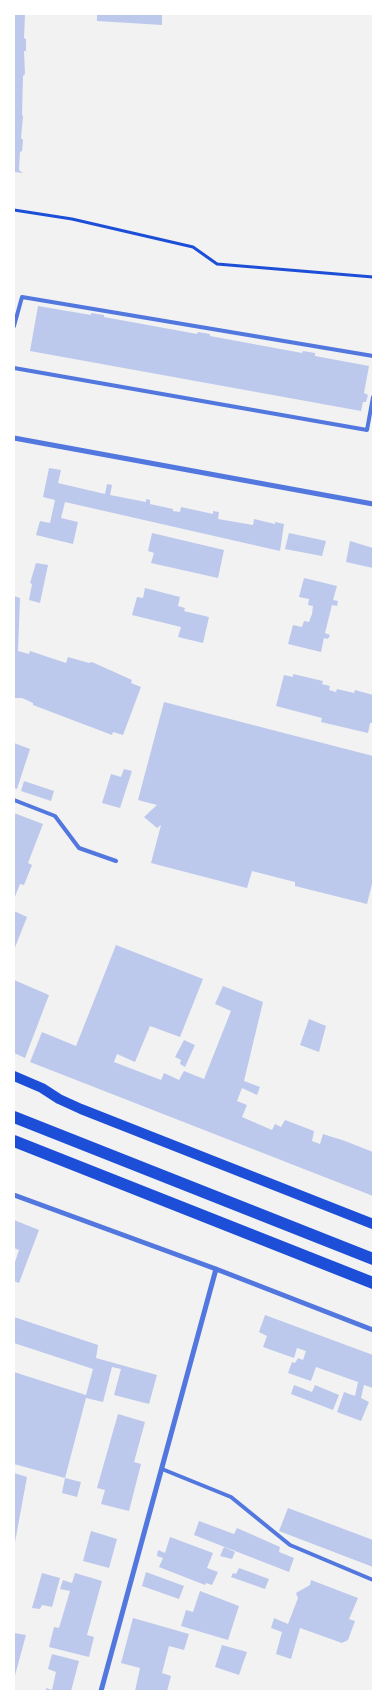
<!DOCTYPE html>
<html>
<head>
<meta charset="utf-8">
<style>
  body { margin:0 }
  #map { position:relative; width:387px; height:1705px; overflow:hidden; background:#f2f2f2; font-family:"Roboto Serif",serif }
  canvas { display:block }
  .frame { position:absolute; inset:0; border:15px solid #fff; pointer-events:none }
</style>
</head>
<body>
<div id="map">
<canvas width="387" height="1705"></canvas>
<div class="frame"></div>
</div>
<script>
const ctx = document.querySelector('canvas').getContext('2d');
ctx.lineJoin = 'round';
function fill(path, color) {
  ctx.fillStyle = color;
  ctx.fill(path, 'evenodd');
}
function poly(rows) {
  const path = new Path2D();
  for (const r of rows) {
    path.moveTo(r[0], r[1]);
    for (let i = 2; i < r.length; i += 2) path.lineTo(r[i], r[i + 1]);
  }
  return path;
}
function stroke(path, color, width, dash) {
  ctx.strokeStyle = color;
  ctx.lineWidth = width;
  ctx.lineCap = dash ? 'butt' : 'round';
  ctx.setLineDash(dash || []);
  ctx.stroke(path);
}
fill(poly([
  [14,14,25,14,24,38,26,39,26,51,24,51,25,74,23,76,22,115,23,116,21,138,23,140,22,151,20,152,19,170,23,173,14,172],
  [97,14,162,14,162,25,97,21],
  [38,306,91,315,91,313,104,315,104,317,197,334,198,332,210,334,210,336,302,353,303,351,315,353,315,356,369,366,364,393,368,395,366,402,363,402,361,411,30,351],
  [49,468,61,470,58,483,105,494,107,484,112,485,110,495,146,502,146,499,150,500,150,504,173,509,173,511,180,512,181,507,213,514,213,511,219,512,218,519,253,525,254,519,275,524,275,522,284,524,280,551,65,502,61,518,78,522,73,544,36,535,40,521,50,523,55,500,43,497],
  [152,533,224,550,218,578,151,563,154,553,148,551],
  [289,533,326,541,322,556,285,549],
  [350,541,373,548,373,568,346,562],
  [36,563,48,565,40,603,29,600,32,584,30,583],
  [304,578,337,586,333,600,338,601,337,606,332,605,325,633,330,635,328,639,324,638,321,652,288,644,293,625,302,627,304,621,309,622,312,614,313,606,308,605,309,599,299,597],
  [145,588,180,597,178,606,185,608,184,611,209,617,203,643,178,637,181,627,132,615,137,597,143,598],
  [14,596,20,598,18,651,29,654,30,651,66,663,68,657,89,663,92,662,132,680,131,683,141,687,123,735,113,732,112,735,33,705,33,703,22,698,14,698],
  [293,674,323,681,322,684,330,686,329,690,336,692,337,689,354,693,355,690,373,695,373,723,370,723,368,733,321,722,322,718,276,706,284,675,293,677],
  [164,702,373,756,373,880,367,904,295,886,295,882,252,871,247,888,151,863,161,825,157,828,144,817,157,805,138,800],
  [14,743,30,749,17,789,14,788],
  [124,769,132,771,120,808,102,803,111,774,121,777],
  [24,781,54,791,51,801,21,791],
  [14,813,43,824,28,863,32,865,24,885,20,884,14,899],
  [14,911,27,917,14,950],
  [116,945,203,979,180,1037,150,1026,135,1062,117,1054,114,1062,161,1080,164,1073,179,1080,184,1071,204,1079,231,1011,215,1004,223,986,263,1002,244,1081,260,1087,257,1095,242,1088,237,1101,247,1105,242,1117,272,1130,275,1124,281,1127,285,1120,314,1131,312,1141,320,1144,323,1134,345,1141,373,1152,373,1196,30,1062,42,1032,76,1046],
  [14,980,49,995,25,1058,14,1053],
  [309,1019,326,1026,319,1052,300,1045],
  [184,1040,195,1045,185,1067,180,1064,181,1060,175,1057],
  [14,1220,39,1230,19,1283,14,1281,14,1265,19,1250,14,1248],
  [265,1315,373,1355,372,1358,373,1359,373,1388,364,1385,361,1398,369,1402,361,1421,337,1412,344,1392,355,1396,358,1382,316,1367,311,1381,288,1373,292,1362,295,1363,298,1358,303,1360,306,1351,297,1348,294,1358,263,1347,267,1336,259,1332],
  [14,1317,98,1345,96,1358,157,1375,149,1404,114,1395,121,1369,112,1367,103,1402,86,1398,65,1478,14,1464,14,1372,86,1395,93,1369,14,1343],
  [294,1385,312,1392,315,1385,339,1395,333,1410,291,1394],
  [118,1414,145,1422,134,1462,141,1464,129,1511,101,1504,105,1490,97,1488],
  [14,1473,27,1477,15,1542,14,1541],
  [65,1478,81,1482,77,1497,62,1493],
  [288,1508,373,1540,373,1567,279,1531],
  [199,1521,234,1534,237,1528,280,1547,279,1552,294,1558,289,1572,194,1535],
  [91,1531,117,1539,109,1568,83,1561],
  [170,1537,213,1553,207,1568,218,1572,212,1585,206,1583,205,1585,159,1567,163,1558,157,1556,158,1550,165,1553],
  [224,1547,235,1552,232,1559,220,1556],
  [239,1568,269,1579,265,1589,231,1577,233,1573,236,1574],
  [146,1572,184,1586,179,1599,142,1586],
  [42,1573,60,1578,52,1607,42,1605,40,1609,32,1608],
  [75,1573,102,1581,87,1635,94,1637,89,1657,49,1647,54,1627,59,1628,70,1591,60,1589,63,1580,72,1583],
  [311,1580,358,1598,349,1619,355,1621,348,1640,342,1643,300,1628,291,1659,276,1654,282,1632,271,1628,274,1618,288,1624,298,1598,296,1593,310,1585],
  [200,1591,239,1606,228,1640,181,1626,186,1610,193,1612],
  [133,1618,189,1634,184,1650,169,1646,162,1673,171,1676,167,1691,135,1691,140,1668,121,1663],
  [14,1633,26,1635,14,1679],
  [222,1645,247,1652,239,1675,215,1667],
  [52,1654,79,1661,71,1691,46,1691,46,1688,52,1690,56,1672,48,1669]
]), '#bdc9ec');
stroke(poly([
  [14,210,72,219,193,247,217,264,373,277]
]), '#1d4ed8', 3);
stroke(poly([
  [14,326,22,297,373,356],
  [14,368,367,430,373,397],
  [14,800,55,816,79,848,116,861],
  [162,1469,231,1497,290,1545,373,1580]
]), '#5277de', 4);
stroke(poly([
  [14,438,373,504],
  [14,1195,216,1269,373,1330],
  [101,1691,216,1269]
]), '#5277de', 5);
stroke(poly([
  [14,1076,42,1088,59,1099,81,1109,373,1224]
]), '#1d4ed8', 10);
stroke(poly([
  [14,1117,373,1259],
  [14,1141,373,1283]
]), '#1d4ed8', 12);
</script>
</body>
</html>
